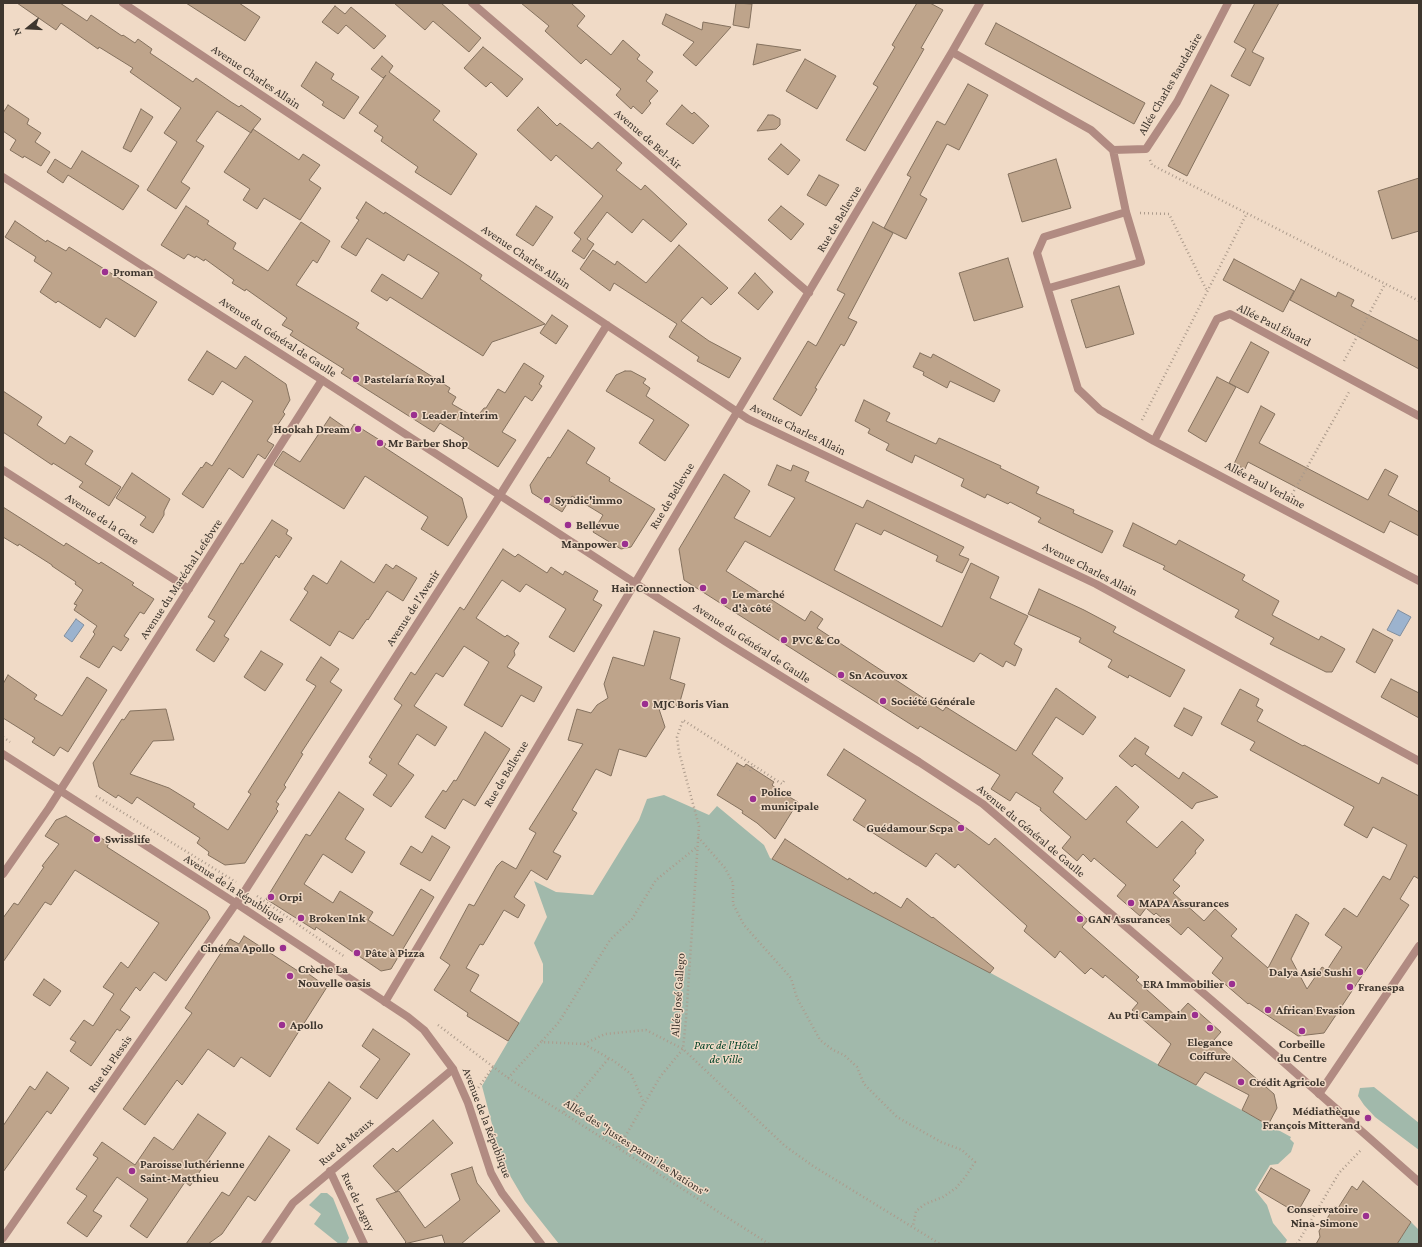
<!DOCTYPE html>
<html>
<head>
<meta charset="utf-8">
<style>
  body { margin:0 }
  #map { position:relative; width:1422px; height:1247px; overflow:hidden; background:#f0dac6; font-family:"Crimson Pro",serif }
  canvas { display:block }
  .frame { position:absolute; inset:0; border:4px solid #3e362e; pointer-events:none }
  .north { position:absolute; left:8px; top:8px; width:40px; height:40px; -webkit-text-stroke:3px #f0dac6; paint-order:stroke; rotate:252deg; font-size:11px; font-weight:700; line-height:16px; text-align:center; color:#3e362e }
  .north::after { content:''; display:block; margin:auto; width:14px; height:18px; background:#3e362e; clip-path:polygon(50% 0,100% 100%,50% 72%,0 100%) }
</style>
</head>
<body>
<div id="map">
<canvas width="1422" height="1247"></canvas>
<div class="frame"></div>
<div class="north">N</div>
</div>
<script>
const ctx = document.querySelector('canvas').getContext('2d');
ctx.lineJoin = 'round';
function fill(path, color) {
  ctx.fillStyle = color;
  ctx.fill(path, 'evenodd');
}
function poly(rows) {
  const path = new Path2D();
  for (const r of rows) {
    path.moveTo(r[0], r[1]);
    for (let i = 2; i < r.length; i += 2) path.lineTo(r[i], r[i + 1]);
  }
  return path;
}
function stroke(path, color, width, dash) {
  ctx.strokeStyle = color;
  ctx.lineWidth = width;
  ctx.lineCap = dash ? 'butt' : 'round';
  ctx.setLineDash(dash || []);
  ctx.stroke(path);
}
function write(font, color, halo, rows, align = 'center') {
  ctx.font = font + ' "Crimson Pro",serif';
  ctx.lineWidth = 3;
  ctx.setLineDash([]);
  ctx.textBaseline = 'middle';
  ctx.strokeStyle = halo;
  ctx.fillStyle = color;
  for (const [text, x, y, turn = 0] of rows) {
    ctx.save();
    ctx.translate(x, y);
    ctx.rotate((+turn || 0) * Math.PI / 180);
    ctx.textAlign = isNaN(turn) ? turn : align;
    if (halo) ctx.strokeText(text, 0, 0);
    ctx.fillText(text, 0, 0);
    ctx.restore();
  }
}
fill(poly([
  [664,795,709,815,717,806,764,845,770,858,987,971,1291,1137,1290,1139,1294,1143,1291,1152,1278,1164,1270,1165,1255,1190,1267,1205,1273,1223,1287,1240,1285,1244,559,1244,525,1201,502,1162,482,1086,543,982,543,964,534,943,547,917,534,881,556,892,593,895,639,820,647,799],
  [1374,1087,1419,1123,1419,1150,1375,1117,1364,1105,1358,1096,1360,1088],
  [321,1193,327,1193,333,1198,349,1238,346,1244,339,1244,314,1224,321,1214,309,1205],
  [1411,1222,1419,1230,1419,1244,1397,1244]
]), '#a1b9ab');
const water = poly([
  [1398,610,1411,617,1400,636,1387,630,1398,610],
  [76,619,84,625,72,642,64,636,76,619]
]);
fill(water, '#9cb3ce');
stroke(water, '#808e9e', 1);
const building = poly([
  [17,3,60,3,87,21,91,15,122,36,123,35,135,43,138,39,152,49,150,53,193,82,196,78,231,102,239,107,241,105,261,119,253,129,299,160,303,154,320,165,309,180,321,188,300,220,264,198,257,209,243,200,250,189,224,172,253,129,251,133,217,111,196,141,204,146,181,182,190,188,176,209,147,190,177,142,164,133,181,108,130,72,133,68,99,47,98,49,61,23,56,30,17,3],
  [186,3,239,3,260,17,245,41,186,3],
  [394,3,441,3,481,38,469,52,433,21,425,30,394,3],
  [521,3,571,3,585,16,577,26,611,55,623,40,640,55,637,59,653,72,646,81,658,91,649,101,651,103,642,114,633,106,631,109,616,95,621,89,594,66,586,59,581,64,545,31,549,26,521,3],
  [736,3,752,4,749,28,733,25,736,3],
  [917,3,930,3,943,10,921,48,924,49,865,151,846,140,878,87,873,84,895,47,892,45,917,3],
  [1255,3,1279,3,1252,52,1264,58,1250,86,1231,76,1246,49,1234,42,1255,3],
  [335,6,345,14,351,7,386,36,374,49,346,25,338,34,322,22,335,6],
  [666,14,702,30,703,22,731,27,696,66,683,55,694,42,662,24,666,14],
  [996,23,1145,103,1134,124,985,44,996,23],
  [757,44,801,50,753,65,757,44],
  [483,47,523,79,507,97,491,82,486,87,464,68,483,47],
  [382,56,393,66,389,72,440,111,433,120,477,154,451,195,415,172,418,167,381,141,383,137,374,131,378,126,359,113,386,75,383,78,371,69,382,56],
  [805,59,836,76,817,109,786,91,805,59],
  [316,62,334,74,331,79,359,97,344,119,322,105,324,102,301,86,316,62],
  [968,84,988,95,959,150,947,144,920,195,927,199,906,239,884,228,911,177,907,175,937,121,945,125,968,84],
  [1211,85,1229,95,1187,176,1168,166,1211,85],
  [8,105,29,119,27,124,41,133,35,142,50,152,41,166,24,156,23,158,10,150,16,140,3,131,3,113,8,105],
  [682,105,692,114,694,112,709,126,693,144,666,124,682,105],
  [538,107,557,126,560,123,592,149,598,142,622,163,616,170,641,190,645,185,687,224,671,242,643,219,632,233,607,212,587,239,594,244,584,259,572,251,581,239,574,233,603,196,556,155,551,161,517,130,538,107],
  [141,109,153,117,131,152,123,148,141,109],
  [768,115,773,115,780,119,780,125,776,129,757,131,768,115],
  [781,144,800,160,788,175,768,159,781,144],
  [82,151,139,186,123,210,68,175,63,183,47,172,55,159,71,169,82,151],
  [1056,159,1071,208,1022,222,1008,174,1056,159],
  [819,175,839,185,826,206,807,195,819,175],
  [1419,178,1419,231,1392,239,1378,191,1419,178],
  [366,202,384,214,385,212,458,259,482,275,480,279,545,324,492,342,483,356,390,297,387,301,371,291,382,274,422,299,439,273,408,254,404,261,367,238,356,256,341,247,359,220,356,218,366,202],
  [186,206,209,221,207,224,236,243,233,249,268,271,301,222,330,241,317,263,313,260,296,285,359,323,356,328,450,388,448,392,456,397,452,404,476,418,484,408,486,408,498,389,505,393,524,363,544,376,539,384,542,386,532,401,525,396,502,432,516,440,498,467,460,443,464,438,440,423,434,432,341,373,344,369,290,335,293,331,282,325,287,318,246,289,245,291,232,283,234,280,205,259,204,261,196,256,195,258,188,254,184,259,161,245,186,206],
  [536,206,553,217,533,246,516,235,536,206],
  [781,206,804,224,791,240,768,220,781,206],
  [15,221,46,242,47,240,66,251,69,247,157,302,135,337,106,318,100,328,58,301,56,303,40,292,52,273,34,261,36,257,5,237,15,221],
  [873,222,893,233,848,318,857,322,844,346,841,344,815,388,817,389,801,416,773,399,808,341,816,346,845,294,837,290,873,222],
  [679,245,728,288,711,305,702,297,681,321,709,341,741,358,729,378,697,361,699,357,669,337,677,324,614,283,610,291,580,269,593,250,615,265,617,261,646,283,679,245],
  [1008,258,1023,307,974,321,959,273,1008,258],
  [1234,259,1294,291,1283,312,1223,280,1234,259],
  [755,273,773,292,758,310,738,293,755,273],
  [1301,279,1336,297,1338,292,1354,300,1351,306,1419,341,1419,369,1290,300,1301,279],
  [1119,286,1134,334,1086,348,1071,300,1119,286],
  [552,315,568,326,556,344,540,333,552,315],
  [1251,342,1269,352,1248,393,1229,383,1251,342],
  [207,351,236,369,245,356,286,384,290,400,283,412,285,414,267,441,274,445,265,459,258,454,243,478,229,468,203,508,182,494,201,467,202,468,206,462,212,466,253,401,222,381,213,395,188,380,207,351],
  [920,353,931,358,933,354,1000,390,994,402,950,381,947,388,923,375,924,372,913,367,920,353],
  [625,371,631,371,646,379,643,383,650,388,646,396,689,425,665,461,639,443,654,420,606,391,616,375,625,371],
  [1217,377,1236,387,1206,442,1188,431,1217,377],
  [3,391,42,417,37,425,65,444,70,436,93,451,85,464,121,487,109,506,79,487,83,482,53,463,52,465,3,432,3,391],
  [864,400,890,413,886,421,936,444,939,438,1001,466,1000,468,1039,487,1036,493,1074,510,1073,513,1113,531,1102,553,1038,522,1041,518,1010,502,1008,504,987,494,985,498,961,486,964,479,915,455,912,463,886,450,889,444,868,433,870,429,855,421,864,400],
  [1261,406,1275,414,1259,443,1368,500,1385,469,1398,476,1388,495,1419,512,1419,536,1390,521,1384,533,1248,462,1245,469,1234,464,1261,406],
  [330,417,350,431,354,424,386,444,384,447,462,498,467,517,448,546,421,529,428,517,365,476,344,509,274,465,283,451,300,462,330,417],
  [568,430,595,448,586,463,610,478,609,481,655,509,631,547,621,549,593,532,603,515,572,496,562,512,532,493,530,485,548,457,550,458,568,430],
  [777,465,791,471,793,465,809,472,805,481,863,508,867,500,964,547,959,555,969,559,962,573,936,561,938,556,884,530,881,535,856,523,834,570,942,627,971,563,999,577,990,598,1028,616,1014,644,1022,649,1015,666,1006,661,1003,667,980,653,974,662,745,541,726,571,805,621,811,611,823,619,817,628,943,711,946,707,1016,751,1056,688,1096,717,1083,735,1056,717,1032,754,1063,778,1053,792,1086,820,1116,786,1139,807,1126,822,1157,848,1182,821,1204,840,1195,851,1196,853,1173,880,1180,886,1173,893,1204,921,1215,909,1237,929,1231,936,1268,968,1296,914,1309,923,1291,959,1307,989,1322,967,1327,970,1342,947,1325,935,1344,908,1357,917,1383,876,1390,880,1407,845,1373,827,1367,838,1344,825,1354,807,1250,750,1255,742,1221,724,1240,689,1259,699,1256,706,1263,710,1257,721,1303,746,1304,745,1379,784,1382,777,1419,796,1419,879,1414,876,1400,899,1409,905,1324,1033,1298,1036,1249,1003,1248,1004,1212,973,1223,958,1188,927,1181,935,1156,913,1154,915,1146,908,1140,916,1117,896,1126,885,1094,858,1091,862,1083,854,1077,861,1062,848,1071,837,1040,810,1041,808,1016,792,1010,801,991,789,1000,775,920,726,918,729,684,580,679,549,724,474,750,491,734,518,770,537,795,498,768,485,777,465],
  [132,473,170,499,164,511,164,515,153,533,140,525,146,517,116,498,132,473],
  [3,507,64,546,66,543,99,564,101,562,134,583,132,585,154,599,144,614,140,612,124,636,129,639,121,651,113,646,99,668,80,657,95,634,93,632,97,626,74,610,77,605,74,604,83,590,75,584,76,582,52,566,52,565,19,544,18,546,3,537,3,507],
  [272,520,288,530,286,534,292,538,279,558,276,555,224,636,229,639,214,662,196,650,215,621,208,617,241,563,243,564,272,520],
  [1133,523,1176,545,1179,540,1245,575,1242,580,1279,601,1272,615,1319,640,1321,636,1345,649,1332,672,1326,672,1270,644,1274,638,1235,617,1239,610,1163,569,1165,566,1123,546,1133,523],
  [503,549,515,557,518,554,547,573,551,567,563,575,565,571,598,591,593,600,602,605,574,652,549,637,566,609,526,584,520,592,502,580,476,618,505,637,507,635,519,643,514,651,515,655,507,667,542,687,534,702,521,695,502,727,464,705,489,662,464,646,443,677,436,673,414,706,447,727,435,746,417,734,398,764,414,775,391,807,373,795,387,775,369,763,372,759,369,757,402,705,394,699,411,672,415,675,460,607,464,610,503,549],
  [341,561,374,583,386,564,393,569,396,565,417,578,403,601,387,591,368,620,367,619,353,639,339,631,330,646,290,620,308,592,304,589,313,575,327,584,341,561],
  [1039,589,1084,610,1116,627,1113,632,1185,670,1170,697,1129,675,1128,678,1108,667,1112,660,1079,642,1081,638,1028,614,1039,589],
  [1373,629,1393,640,1375,673,1356,662,1373,629],
  [654,631,680,638,670,679,685,684,679,705,659,709,665,727,646,757,619,749,611,776,596,769,572,810,577,813,553,852,561,856,547,880,531,870,514,897,525,905,518,918,504,910,483,945,480,944,466,968,479,975,470,991,519,1023,508,1041,467,1016,468,1013,434,990,450,965,440,958,469,904,474,906,497,866,502,861,516,869,536,833,529,829,583,744,568,740,577,709,591,713,597,705,608,698,604,684,613,657,644,666,654,631],
  [261,651,283,664,265,691,244,677,261,651],
  [321,657,339,669,330,682,342,690,301,753,303,754,284,785,286,787,276,802,279,804,276,809,278,811,245,863,225,865,208,855,209,852,197,843,200,838,137,797,132,804,118,795,116,798,99,787,93,763,122,719,124,720,130,711,166,709,174,740,153,741,130,774,169,788,195,804,193,807,228,830,251,794,248,792,316,686,306,680,321,657],
  [8,675,37,695,34,699,62,716,87,677,107,690,68,752,60,747,54,756,32,742,35,738,3,718,3,684,8,675],
  [1391,679,1419,693,1419,718,1381,697,1391,679],
  [1184,708,1202,717,1192,736,1174,726,1184,708],
  [485,732,510,749,475,806,463,799,445,829,425,817,443,790,446,792,454,780,456,781,485,732],
  [1135,738,1149,747,1145,754,1179,779,1183,772,1218,797,1196,803,1192,809,1135,764,1132,767,1119,756,1135,738],
  [844,749,957,821,989,845,995,838,1088,920,1082,927,1139,977,1136,980,1176,1016,1188,1003,1221,1032,1213,1041,1274,1094,1277,1108,1268,1125,1242,1110,1249,1095,1205,1072,1196,1085,1158,1065,1171,1044,1132,1010,1138,1003,1105,975,1103,978,1091,968,1085,974,1060,951,1055,958,1024,931,1027,926,958,864,955,868,936,853,926,867,853,820,866,800,827,775,844,749],
  [737,763,744,767,746,764,774,782,772,785,779,791,798,802,775,839,757,823,742,813,743,811,717,795,737,763],
  [339,792,364,809,345,839,365,852,352,873,323,854,304,884,333,903,340,891,373,912,368,920,393,936,421,889,434,897,391,969,381,971,316,927,315,930,266,899,306,834,310,836,339,792],
  [66,816,109,843,107,847,207,911,210,918,166,981,154,972,140,991,136,987,120,1010,130,1017,120,1031,117,1029,91,1066,70,1051,76,1042,70,1039,84,1020,93,1026,114,994,103,987,121,962,128,968,159,923,75,870,51,905,45,902,3,962,3,918,14,903,18,905,44,867,42,866,59,844,45,836,56,820,66,816],
  [432,836,450,847,430,881,400,864,411,846,422,853,432,836],
  [785,839,848,880,849,878,874,894,875,892,901,908,907,898,932,918,933,917,994,968,990,973,772,859,785,839],
  [244,936,301,973,303,970,327,987,270,1077,241,1057,234,1067,208,1049,182,1085,177,1080,145,1125,123,1109,192,1013,185,1008,230,939,239,944,244,936],
  [44,979,61,991,50,1006,33,995,44,979],
  [373,1029,410,1054,377,1099,360,1087,380,1059,362,1046,373,1029],
  [47,1072,69,1088,51,1114,47,1111,3,1172,3,1126,30,1086,35,1090,47,1072],
  [329,1082,351,1098,318,1144,296,1129,329,1082],
  [198,1114,226,1133,190,1186,185,1182,147,1238,130,1226,148,1199,117,1177,93,1211,102,1216,87,1237,67,1223,87,1196,76,1189,98,1158,93,1155,102,1142,135,1165,154,1137,173,1150,198,1114],
  [433,1120,453,1143,396,1192,373,1166,393,1148,397,1152,433,1120],
  [269,1136,290,1150,255,1201,248,1196,222,1234,208,1244,186,1244,222,1192,229,1196,269,1136],
  [472,1167,477,1183,500,1211,461,1244,445,1244,442,1235,404,1244,406,1242,376,1199,399,1191,425,1228,460,1200,451,1174,472,1167],
  [1271,1168,1310,1190,1297,1213,1258,1190,1271,1168],
  [1363,1181,1411,1222,1397,1244,1316,1244,1320,1237,1319,1231,1335,1206,1338,1208,1352,1186,1357,1190,1363,1181]
]);
fill(building, '#bea48b');
stroke(building, '#84715e', 1);
stroke(poly([
  [1150,160,1152,165,1419,301],
  [1140,213,1169,214,1207,291],
  [1344,361,1385,284],
  [1142,420,1247,213],
  [1290,498,1349,392],
  [3,737,10,742],
  [750,771,753,765,782,784,784,781],
  [96,796,236,882],
  [698,837,725,868,733,883,733,904,744,925,791,978,797,998,820,1040,833,1050,844,1055,857,1067,864,1084,897,1117,941,1142,962,1150,975,1162,966,1176,956,1188,943,1197,925,1204,916,1211,913,1226],
  [257,896,345,957],
  [438,1025,508,1078,769,1244],
  [542,1041,559,1022,610,940,632,919,656,880,697,847],
  [584,1044,614,1061,631,1074,644,1103],
  [508,1078,541,1042,584,1044,605,1034,646,1030,683,1049,785,1146,813,1166,940,1244],
  [476,1091,493,1067],
  [564,1112,609,1058],
  [619,1147,660,1077,683,1049,686,1019,699,826,679,752,677,737,683,720,753,765],
  [1297,1244,1339,1173,1362,1149],
  [1418,1244,1419,1243]
]), '#ac9b8c', 2.5, [1, 3]);
stroke(poly([
  [123,3,748,419,1096,584,1419,761],
  [472,3,809,293],
  [952,52,1091,130,1113,150,1146,149,1177,102,1228,3],
  [1126,212,1044,237,1037,253,1078,389,1100,410,1154,441,1419,581],
  [1049,288,1141,262,1126,212,1113,150],
  [1154,441,1217,319,1230,314,1419,416],
  [3,470,189,589],
  [3,874,49,808,322,380],
  [385,1002,952,52,980,3],
  [1319,1094,1419,946],
  [330,1171,364,1244],
  [3,1238,246,889,490,511,607,325],
  [265,1244,293,1203,453,1069]
]), '#b18b82', 8);
stroke(poly([
  [3,177,322,380,726,642,919,762,983,804,1272,1052,1419,1182],
  [3,754,237,904,408,1017,424,1030,453,1069,468,1103,491,1173,502,1193,541,1244]
]), '#b18b82', 8);
for (const [x, y, r, color] of [
  [105,272,4,"#9b2f90"],
  [356,379,4,"#9b2f90"],
  [414,415,4,"#9b2f90"],
  [358,429,4,"#9b2f90"],
  [380,443,4,"#9b2f90"],
  [547,500,4,"#9b2f90"],
  [568,525,4,"#9b2f90"],
  [625,544,4,"#9b2f90"],
  [703,588,4,"#9b2f90"],
  [724,601,4,"#9b2f90"],
  [784,640,4,"#9b2f90"],
  [841,675,4,"#9b2f90"],
  [883,701,4,"#9b2f90"],
  [645,704,4,"#9b2f90"],
  [753,799,4,"#9b2f90"],
  [961,828,4,"#9b2f90"],
  [97,839,4,"#9b2f90"],
  [271,897,4,"#9b2f90"],
  [1131,903,4,"#9b2f90"],
  [301,918,4,"#9b2f90"],
  [1080,919,4,"#9b2f90"],
  [283,948,4,"#9b2f90"],
  [357,953,4,"#9b2f90"],
  [1360,972,4,"#9b2f90"],
  [290,976,4,"#9b2f90"],
  [1232,984,4,"#9b2f90"],
  [1350,987,4,"#9b2f90"],
  [1268,1010,4,"#9b2f90"],
  [1195,1015,4,"#9b2f90"],
  [282,1025,4,"#9b2f90"],
  [1210,1028,4,"#9b2f90"],
  [1302,1031,4,"#9b2f90"],
  [1241,1082,4,"#9b2f90"],
  [1368,1118,4,"#9b2f90"],
  [132,1171,4,"#9b2f90"],
  [1366,1216,4,"#9b2f90"]
]) {
  const dot = new Path2D();
  dot.arc(x, y, r, 0, 2 * Math.PI);
  ctx.fillStyle = color;
  ctx.fill(dot);
  stroke(dot, '#f0dac6', 1.5);
}
write('12px', '#3e362e', '#f0dac6', [
  ["Avenue Charles Allain",256,77,34],
  ["Allée Charles Baudelaire",1170,84,-60],
  ["Avenue de Bel-Air",648,139,41],
  ["Rue de Bellevue",839,219,-59],
  ["Avenue Charles Allain",526,257,34],
  ["Allée Paul Éluard",1274,325,27],
  ["Avenue du Général de Gaulle",278,337,33],
  ["Avenue Charles Allain",798,429,26],
  ["Allée Paul Verlaine",1265,485,28],
  ["Rue de Bellevue",672,496,-59],
  ["Avenue de la Gare",102,519,33],
  ["Avenue Charles Allain",1090,569,27],
  ["Avenue du Maréchal Lefebvre",181,579,-57],
  ["Avenue de l'Avenir",413,608,-57],
  ["Avenue du Général de Gaulle",752,643,33],
  ["Rue de Bellevue",506,774,-59],
  ["Avenue du Général de Gaulle",1031,831,40],
  ["Avenue de la République",234,889,33],
  ["Allée José Gallego",678,995,-86],
  ["Rue du Plessis",110,1064,-55],
  ["Avenue de la République",487,1123,69],
  ["Rue de Meaux",346,1142,-40],
  ["Allée des \"Justes parmi les Nations\"",636,1148,33],
  ["Rue de Lagny",358,1202,65]
]);
write('bold 12px', '#3e362e', '#f0dac6', [
  ["Proman",113,272],
  ["Pastelaría Royal",364,379],
  ["Leader Interim",422,415],
  ["Hookah Dream",350,429,"right"],
  ["Mr Barber Shop",388,443],
  ["Syndic'immo",555,500],
  ["Bellevue",576,525],
  ["Manpower",617,544,"right"],
  ["Hair Connection",695,588,"right"],
  ["Le marché",732,594],
  ["d'à côté",732,608],
  ["PVC & Co",792,640],
  ["Sn Acouvox",849,675],
  ["Société Générale",891,701],
  ["MJC Boris Vian",653,704],
  ["Police",761,792],
  ["municipale",761,806],
  ["Guédamour Scpa",953,828,"right"],
  ["Swisslife",105,839],
  ["Orpi",279,897],
  ["MAPA Assurances",1139,903],
  ["Broken Ink",309,918],
  ["GAN Assurances",1088,919],
  ["Cinéma Apollo",275,948,"right"],
  ["Pâte à Pizza",365,953],
  ["Crèche La",298,969],
  ["Nouvelle oasis",298,983],
  ["Dalya Asie Sushi",1352,972,"right"],
  ["ERA Immobilier",1224,984,"right"],
  ["Franespa",1358,987],
  ["African Evasion",1276,1010],
  ["Au Pti Campain",1187,1015,"right"],
  ["Apollo",290,1025],
  ["Elegance",1210,1042,"center"],
  ["Coiffure",1210,1056,"center"],
  ["Corbeille",1302,1044,"center"],
  ["du Centre",1302,1058,"center"],
  ["Crédit Agricole",1249,1082],
  ["Médiathèque",1360,1111,"right"],
  ["François Mitterand",1360,1125,"right"],
  ["Paroisse luthérienne",140,1164],
  ["Saint-Matthieu",140,1178],
  ["Conservatoire",1358,1209,"right"],
  ["Nina-Simone",1358,1223,"right"]
], 'left');
write('italic 12px', '#004228', '#f0dac6', [
  ["Parc de l’Hôtel",726,1045],
  ["de Ville",726,1059]
]);
</script>
</body>
</html>
